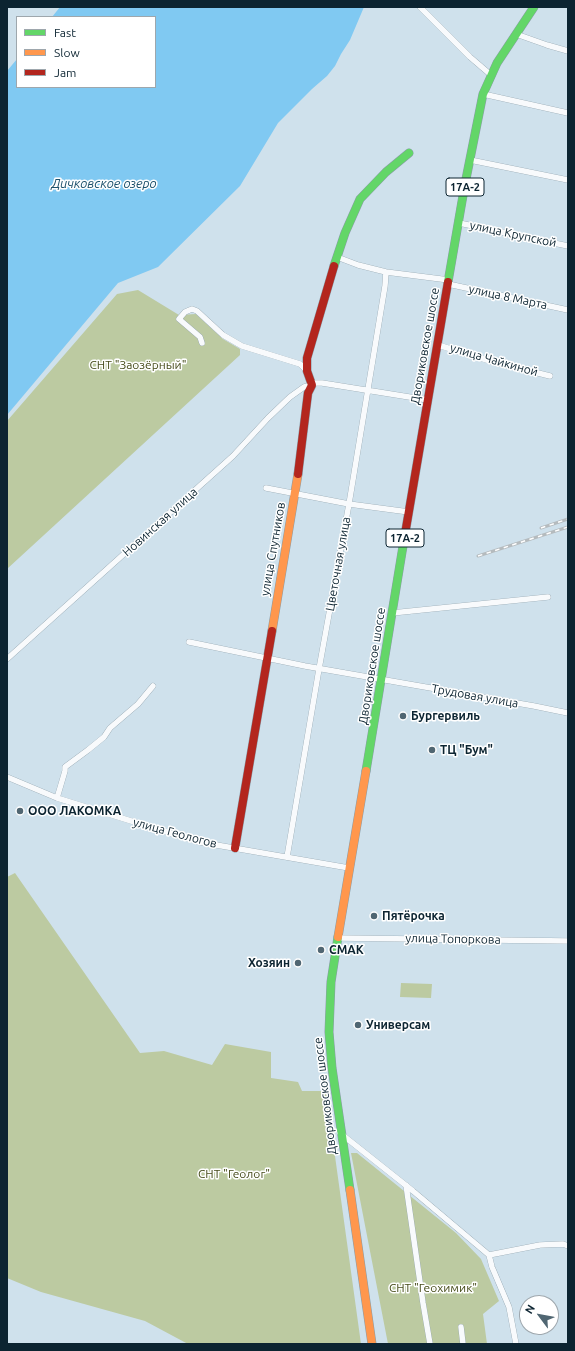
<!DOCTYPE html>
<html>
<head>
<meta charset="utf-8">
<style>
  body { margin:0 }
  #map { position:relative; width:575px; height:1351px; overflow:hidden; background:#cfe1ec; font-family:Ubuntu,sans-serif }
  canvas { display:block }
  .frame { position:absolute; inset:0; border:8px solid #0c2431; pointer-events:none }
  .legend { position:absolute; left:16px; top:16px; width:140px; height:72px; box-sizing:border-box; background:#fff; border:1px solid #9ea7ad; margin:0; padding:5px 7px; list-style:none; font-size:12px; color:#0c2431 }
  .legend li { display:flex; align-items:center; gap:8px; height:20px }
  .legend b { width:20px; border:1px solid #9ea7ad }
  .north { position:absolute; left:519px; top:1295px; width:40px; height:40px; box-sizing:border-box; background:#fff; border:1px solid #9ea7ad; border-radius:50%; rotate:302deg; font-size:11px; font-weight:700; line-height:16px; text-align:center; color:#0c2431 }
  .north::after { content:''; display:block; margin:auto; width:14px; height:18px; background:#506672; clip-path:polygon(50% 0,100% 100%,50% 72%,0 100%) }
</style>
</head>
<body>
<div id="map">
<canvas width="575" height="1351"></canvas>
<div class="frame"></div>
<ul class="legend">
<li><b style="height:5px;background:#63d668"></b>Fast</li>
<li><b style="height:5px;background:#ff974d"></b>Slow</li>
<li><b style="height:5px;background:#b3261e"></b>Jam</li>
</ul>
<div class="north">N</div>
</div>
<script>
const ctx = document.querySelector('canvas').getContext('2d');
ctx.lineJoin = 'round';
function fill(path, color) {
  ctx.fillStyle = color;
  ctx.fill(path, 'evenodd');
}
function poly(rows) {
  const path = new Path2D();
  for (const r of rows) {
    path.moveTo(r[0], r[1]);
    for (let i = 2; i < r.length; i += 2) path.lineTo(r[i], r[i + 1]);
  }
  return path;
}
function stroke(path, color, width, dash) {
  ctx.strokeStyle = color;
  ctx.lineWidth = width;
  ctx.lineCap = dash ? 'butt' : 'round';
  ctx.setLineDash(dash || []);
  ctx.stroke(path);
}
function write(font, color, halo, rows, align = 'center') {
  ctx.font = font + ' Ubuntu,sans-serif';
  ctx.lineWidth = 3;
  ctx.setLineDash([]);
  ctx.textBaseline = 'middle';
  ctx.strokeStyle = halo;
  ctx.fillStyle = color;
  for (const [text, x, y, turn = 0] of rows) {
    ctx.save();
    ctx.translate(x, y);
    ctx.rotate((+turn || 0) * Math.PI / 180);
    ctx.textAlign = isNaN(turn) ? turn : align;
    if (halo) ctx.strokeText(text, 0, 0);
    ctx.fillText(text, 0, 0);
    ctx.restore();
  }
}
fill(poly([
  [138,290,179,315,196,314,223,339,240,349,240,355,7,569,7,421,117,294],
  [15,873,140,1053,164,1051,212,1065,225,1044,271,1052,271,1078,298,1082,302,1091,326,1091,361,1344,188,1344,145,1321,41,1292,7,1278,7,877],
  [401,983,432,984,431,998,400,997],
  [351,1153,357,1153,456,1233,481,1259,499,1301,483,1314,487,1344,388,1344]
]), '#bccaa1');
fill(poly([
  [60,7,364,7,350,40,341,54,335,66,327,76,312,89,278,123,240,186,158,267,118,283,7,415,7,71,17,59,17,87,155,87,155,17,52,17]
]), '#80c9f2');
const street = poly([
  [420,7,470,57,491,75],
  [516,34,547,45,568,51],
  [483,94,568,113],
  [470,160,568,180],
  [459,223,568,246],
  [337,257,358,265,386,272,449,280],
  [448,284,568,310],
  [202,343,200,337,179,319,185,312,192,309,197,311,223,335,242,346,300,364,307,371],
  [438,345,490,361,550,376],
  [266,488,349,504,409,512],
  [392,613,548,597],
  [189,642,305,666,534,706,568,713],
  [7,659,233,456,268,418,290,397,304,387,312,385,315,383,322,383,428,400],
  [7,777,57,798,199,842,349,868],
  [57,798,65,771,65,767,88,750,104,737,110,728,138,704,153,686],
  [287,857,319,669,349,504,385,286,386,272],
  [338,938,568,941],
  [340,1133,413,1191,489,1255,540,1245,563,1244,568,1246],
  [406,1185,423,1303,430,1344],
  [489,1255,492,1267,509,1307,516,1344],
  [461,1327,463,1344]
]);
const fast = poly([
  [334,266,345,233,360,199,386,172,409,153],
  [448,282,465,184,483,94,497,63,534,7],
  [366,771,404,540],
  [338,937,331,982,329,1032,332,1068,350,1190]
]);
const slow = poly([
  [272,631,298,474],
  [338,937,366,771],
  [350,1190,372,1344]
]);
const jam = poly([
  [298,474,308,393,312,385,307,371,307,358,334,266],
  [404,540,448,282],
  [235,848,272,631]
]);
stroke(street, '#899ca7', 6);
stroke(fast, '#899ca7', 9);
stroke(slow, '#899ca7', 9);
stroke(jam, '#899ca7', 9);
stroke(street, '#f8fafc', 5.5);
stroke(fast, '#63d668', 8);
stroke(slow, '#ff974d', 8);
stroke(jam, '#b3261e', 8);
const rail = poly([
  [541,528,568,519],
  [478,556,568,527]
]);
stroke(rail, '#b5bbbe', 3);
stroke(rail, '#fff', 1.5, [4.5]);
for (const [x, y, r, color] of [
  [403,716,4,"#506672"],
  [432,750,4,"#506672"],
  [20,811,4,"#506672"],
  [374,916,4,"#506672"],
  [321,950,4,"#506672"],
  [298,963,4,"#506672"],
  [358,1025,4,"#506672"]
]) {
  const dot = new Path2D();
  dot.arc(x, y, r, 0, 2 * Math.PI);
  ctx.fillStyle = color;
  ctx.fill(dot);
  stroke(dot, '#fff', 1.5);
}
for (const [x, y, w] of [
  [465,187,38],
  [405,538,38]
]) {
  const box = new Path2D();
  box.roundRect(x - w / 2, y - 9, w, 18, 3);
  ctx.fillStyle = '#fff';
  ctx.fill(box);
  stroke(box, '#0c2431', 1);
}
write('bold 11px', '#0c2431', null, [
  ["17А-2",465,187],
  ["17А-2",405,538]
]);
write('12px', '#0c2431', '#fff', [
  ["улица Крупской",513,234,12],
  ["улица 8 Марта",508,297,12],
  ["Двориковское шоссе",425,346,-80],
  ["улица Чайкиной",494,360,16],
  ["Новинская улица",160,522,-42],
  ["улица Спутников",273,549,-80],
  ["Цветочная улица",338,564,-80],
  ["Двориковское шоссе",372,666,-81],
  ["Трудовая улица",475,696,10],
  ["улица Геологов",175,833,15],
  ["улица Топоркова",453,939,1],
  ["Двориковское шоссе",325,1096,-97]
]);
write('12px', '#464c1a', '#fff', [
  ["СНТ \"Заозёрный\"",138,365],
  ["СНТ \"Геолог\"",234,1174],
  ["СНТ \"Геохимик\"",433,1288]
]);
write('bold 12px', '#0c2431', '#fff', [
  ["Бургервиль",411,716],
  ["ТЦ \"Бум\"",440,750],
  ["ООО ЛАКОМКА",28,811],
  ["Пятёрочка",382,916],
  ["СМАК",329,950],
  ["Хозяин",290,963,"right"],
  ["Универсам",366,1025]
], 'left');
write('italic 13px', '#1c516c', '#fff', [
  ["Дичковское озеро",104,184]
]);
</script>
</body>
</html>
